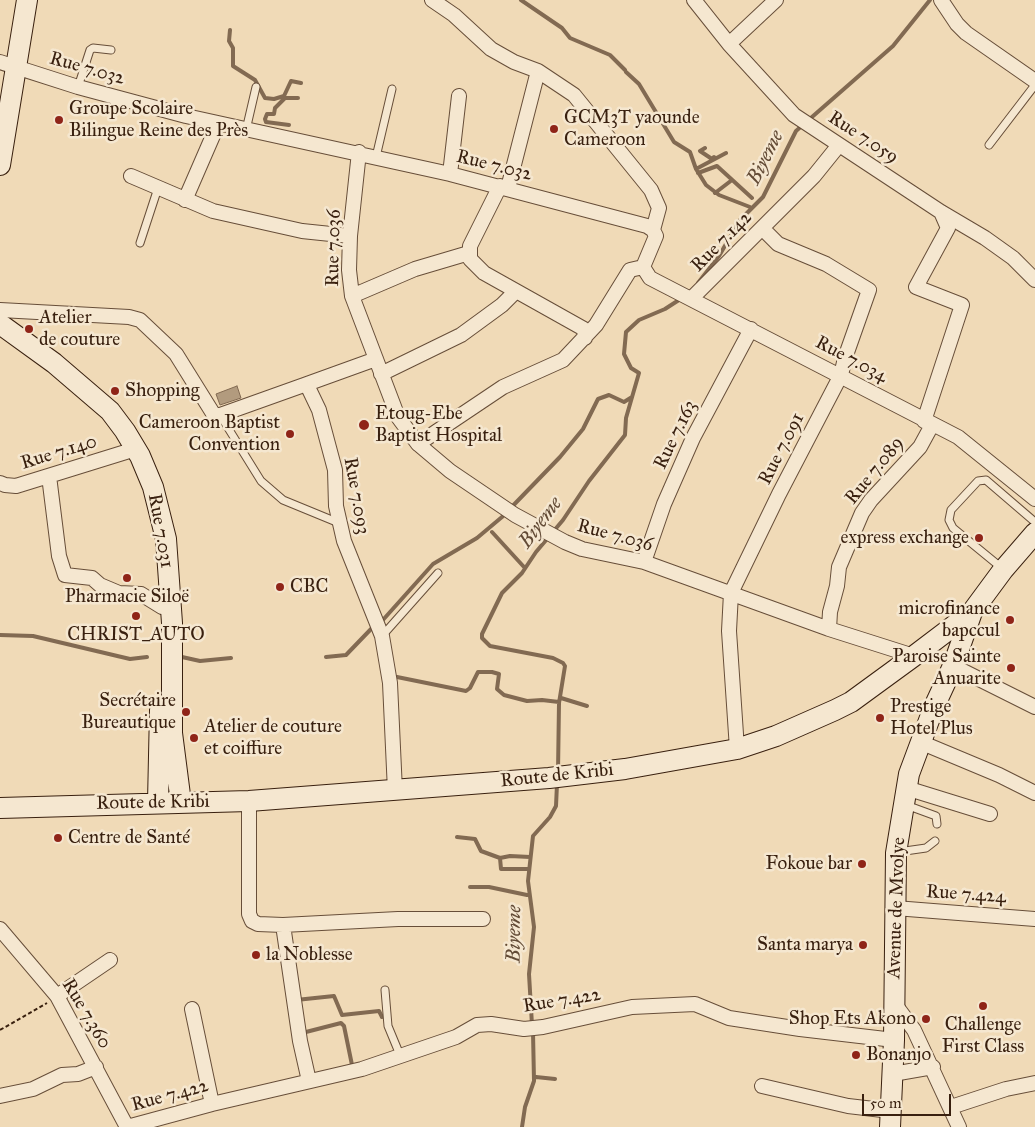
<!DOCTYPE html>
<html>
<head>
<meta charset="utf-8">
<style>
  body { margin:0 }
  #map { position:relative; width:1035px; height:1127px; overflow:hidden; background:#f0dab7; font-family:"IM FELL Great Primer",serif }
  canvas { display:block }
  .scale { position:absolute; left:862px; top:1094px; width:89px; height:22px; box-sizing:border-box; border:2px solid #39200f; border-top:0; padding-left:6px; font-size:15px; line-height:18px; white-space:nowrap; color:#39200f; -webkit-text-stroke:4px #f5e7d0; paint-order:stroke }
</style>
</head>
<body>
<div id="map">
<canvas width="1035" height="1127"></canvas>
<div class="scale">50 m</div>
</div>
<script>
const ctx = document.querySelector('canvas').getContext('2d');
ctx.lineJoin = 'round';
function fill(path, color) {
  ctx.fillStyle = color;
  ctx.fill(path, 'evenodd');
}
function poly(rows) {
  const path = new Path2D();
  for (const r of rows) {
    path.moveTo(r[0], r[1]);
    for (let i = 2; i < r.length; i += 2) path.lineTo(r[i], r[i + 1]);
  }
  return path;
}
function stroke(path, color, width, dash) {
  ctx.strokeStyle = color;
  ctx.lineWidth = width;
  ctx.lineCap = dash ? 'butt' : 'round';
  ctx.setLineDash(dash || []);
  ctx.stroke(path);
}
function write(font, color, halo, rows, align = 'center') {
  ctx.font = font + ' "IM FELL Great Primer",serif';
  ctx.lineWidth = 5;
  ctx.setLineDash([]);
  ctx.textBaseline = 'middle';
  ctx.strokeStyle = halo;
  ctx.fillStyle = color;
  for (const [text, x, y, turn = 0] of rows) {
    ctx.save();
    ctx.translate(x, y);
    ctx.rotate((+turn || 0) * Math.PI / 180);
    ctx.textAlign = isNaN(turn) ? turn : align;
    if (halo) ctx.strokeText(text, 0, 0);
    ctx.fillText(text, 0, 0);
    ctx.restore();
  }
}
const water = poly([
  [237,386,241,398,220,405,216,394,237,386]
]);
fill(water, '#b29b7e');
stroke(water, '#826a52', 1);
stroke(poly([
  [521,0,562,28,570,38,610,55,625,70],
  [230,30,229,41,233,48,233,66,255,80,265,98,274,99,284,96,291,81,301,83],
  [626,72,639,84,674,142,690,152,696,169,706,185,719,195,750,207],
  [289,125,266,122,265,119,267,114,274,114,275,108,285,98,298,98],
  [705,148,700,151,712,159,714,157],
  [696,169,726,153],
  [698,173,717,166,752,198],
  [715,193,732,180],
  [698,283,719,256,740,220,763,197,796,131,893,46,930,0],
  [492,532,524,567],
  [382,621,433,564,477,538,502,517,560,457,583,429,598,399,609,395,624,402,632,397],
  [0,635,33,636,130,659,147,657],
  [182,657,200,661,231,658],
  [326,657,346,655,372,628],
  [397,677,466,691,470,688,478,672,492,672,499,674,497,689,504,695,527,701,542,700,559,702],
  [561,698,587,706],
  [558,772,559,703,565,666,563,663,553,658,490,646,482,638,482,634,502,593,522,573,536,552,563,520,589,481,625,435,626,418,639,373,631,368,624,354,626,332,639,320,665,309,682,298],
  [457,837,475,839,481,851,500,858,510,856,530,857],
  [500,858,501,869,529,869],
  [470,887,489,887,527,895],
  [296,1000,334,996,342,1015,379,1011,382,1017],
  [532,1025,529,974,534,927,528,881,533,836,550,817,556,806,557,784],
  [302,1033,341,1023,344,1026,352,1065],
  [536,1077,555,1079],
  [522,1127,525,1107,534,1081,533,1032]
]), '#826a52', 4);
const service = poly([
  [78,87,90,50,93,48,111,50],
  [246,130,256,87],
  [989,145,1035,85],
  [376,157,392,89],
  [140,243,158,188],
  [220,415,261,481,283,500,339,523],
  [1003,569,953,528,949,520,951,510,978,481,986,480,1035,522],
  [382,636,438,573],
  [906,805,936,816,937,824],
  [898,852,926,848,935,841],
  [385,990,388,1026,400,1055]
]);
const minor = poly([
  [432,0,454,15,491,49,514,62,538,71,508,188],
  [694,0,729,44,794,115,941,212,985,238,1013,258,1035,280],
  [941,0,957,24,966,33,1035,81],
  [729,44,776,0],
  [0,62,78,87,186,116,450,174,647,226,653,230,656,236,643,267,630,270,596,325,563,360,503,387,418,444],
  [538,71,574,95,651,190,659,208,653,230],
  [359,152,350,236,349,270,352,296,398,417,418,444,450,471,515,515,565,542,582,549,644,562,829,629,914,656],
  [450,174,459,96],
  [131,176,213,211,302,231,350,236],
  [500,186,470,246,470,259,484,273,584,329,585,338],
  [185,200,218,124],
  [643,267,650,278,958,437,1035,499],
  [352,296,415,269,469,253],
  [692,298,814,176,839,145],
  [0,310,129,317,140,320,176,354,214,415,220,415,304,385,308,387,319,410,335,470,336,506,344,541,382,636,390,683,395,791],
  [381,374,461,335,502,305,516,291],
  [304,385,376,359],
  [924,421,962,305,916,287,948,228,941,212],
  [49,476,59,556,65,575,92,578,100,585,119,593,141,594,162,607],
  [0,483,5,485,16,486,129,451],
  [644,562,664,504,693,438,751,329],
  [829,629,830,612,837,586,839,567,862,513,871,500,920,447,932,425],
  [953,666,1035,707],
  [920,742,999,775,1035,793],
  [737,749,729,631,731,593,779,494,841,375,845,358,869,290,826,264,778,244,762,228],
  [906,788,990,814],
  [249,801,249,914,252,921,258,924,283,925,398,919,483,919],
  [895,908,1035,919],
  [283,925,300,1041,309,1081],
  [0,929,57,996,127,1127],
  [57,996,110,960],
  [894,1003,914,1030,959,1127],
  [192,1009,212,1104],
  [893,1074,933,1067],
  [762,1086,848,1106,891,1111],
  [0,1096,33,1089,62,1075,78,1074,96,1067],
  [951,1107,1006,1089,1035,1083],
  [127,1127,212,1104,362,1069,456,1037,477,1025,491,1024,524,1029,543,1027,632,1007,695,1004,729,1018,800,1029,894,1040]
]);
const secondary = poly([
  [0,165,27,0],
  [0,324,54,363,110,411,125,431,140,456,153,487,166,539,172,623,172,733,181,803],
  [158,802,160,710],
  [0,808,249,801,549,778,625,769,737,749,776,736,835,710,851,702,914,656,972,612,1003,570,1035,533],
  [890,1127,894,1040,896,853,909,774,934,707,953,666,972,612]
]);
stroke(service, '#674e39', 9);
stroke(minor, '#674e39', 16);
stroke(secondary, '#39200f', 22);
stroke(poly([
  [0,1030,47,1003]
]), '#39200f', 2, [4, 2.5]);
stroke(service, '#f5e7d0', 7);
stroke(minor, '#f5e7d0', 14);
stroke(secondary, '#f5e7d0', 20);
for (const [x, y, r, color] of [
  [59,120,5,"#8f2418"],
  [554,129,5,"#8f2418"],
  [29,329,5,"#8f2418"],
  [115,391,5,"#8f2418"],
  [364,425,6,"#8f2418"],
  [290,434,5,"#8f2418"],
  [979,538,5,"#8f2418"],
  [127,578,5,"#8f2418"],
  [280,587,5,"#8f2418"],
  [136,616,5,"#8f2418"],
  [1010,620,5,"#8f2418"],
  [1011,668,5,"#8f2418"],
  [186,712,5,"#8f2418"],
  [880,718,5,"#8f2418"],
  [194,738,5,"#8f2418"],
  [58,838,5,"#8f2418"],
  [862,864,5,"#8f2418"],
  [863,945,5,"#8f2418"],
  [256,955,5,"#8f2418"],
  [983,1006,5,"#8f2418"],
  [926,1019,5,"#8f2418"],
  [856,1055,5,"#8f2418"]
]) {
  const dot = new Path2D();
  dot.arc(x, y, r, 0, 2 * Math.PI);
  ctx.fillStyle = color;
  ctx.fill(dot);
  stroke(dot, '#f5e7d0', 2);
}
write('19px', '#39200f', '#f5e7d0', [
  ["Rue 7.032",87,69,16],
  ["Rue 7.059",863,138,33],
  ["Rue 7.032",494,166,14],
  ["Rue 7.142",722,242,-45],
  ["Rue 7.036",334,248,-89],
  ["Rue 7.034",851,360,28],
  ["Rue 7.163",676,435,-64],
  ["Rue 7.091",782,449,-63],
  ["Rue 7.140",59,453,-17],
  ["Rue 7.089",875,471,-51],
  ["Rue 7.093",356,496,80],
  ["Rue 7.031",160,531,80],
  ["Rue 7.036",615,536,15],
  ["Route de Kribi",557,776,-6],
  ["Route de Kribi",153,803,-1],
  ["Rue 7.424",966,895,4],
  ["Avenue de Mvolye",897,908,-88],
  ["Rue 7.422",562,1001,-9],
  ["Rue 7.360",86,1014,59],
  ["Rue 7.422",170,1096,-15]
]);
write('19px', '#39200f', '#f5e7d0', [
  ["Groupe Scolaire",69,109],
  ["Bilingue Reine des Près",69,131],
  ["GCM3T yaounde",564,118],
  ["Cameroon",564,140],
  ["Atelier",39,318],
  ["de couture",39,340],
  ["Shopping",125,391],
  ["Etoug-Ebe",375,414],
  ["Baptist Hospital",375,436],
  ["Cameroon Baptist",280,423,"right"],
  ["Convention",280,445,"right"],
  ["express exchange",969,538,"right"],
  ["CBC",290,587],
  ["Pharmacie Siloë",127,597,"center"],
  ["microfinance",1000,609,"right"],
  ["bapccul",1000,631,"right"],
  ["CHRIST_AUTO",136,635,"center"],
  ["Paroise Sainte",1001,657,"right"],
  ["Anuarite",1001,679,"right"],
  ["Secrétaire",176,701,"right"],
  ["Bureautique",176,723,"right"],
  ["Prestige",890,707],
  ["Hotel Plus",890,729],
  ["Atelier de couture",204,727],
  ["et coiffure",204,749],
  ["Centre de Santé",68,838],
  ["Fokoue bar",852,864,"right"],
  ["Santa marya",853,945,"right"],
  ["la Noblesse",266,955],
  ["Shop Ets Akono",916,1019,"right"],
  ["Challenge",983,1025,"center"],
  ["First Class",983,1047,"center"],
  ["Bonanjo",866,1055]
], 'left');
write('italic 20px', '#634b36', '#f5e7d0', [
  ["Biyeme",766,158,-63],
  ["Biyeme",541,523,-53],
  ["Biyeme",515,934,-89]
]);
</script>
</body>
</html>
